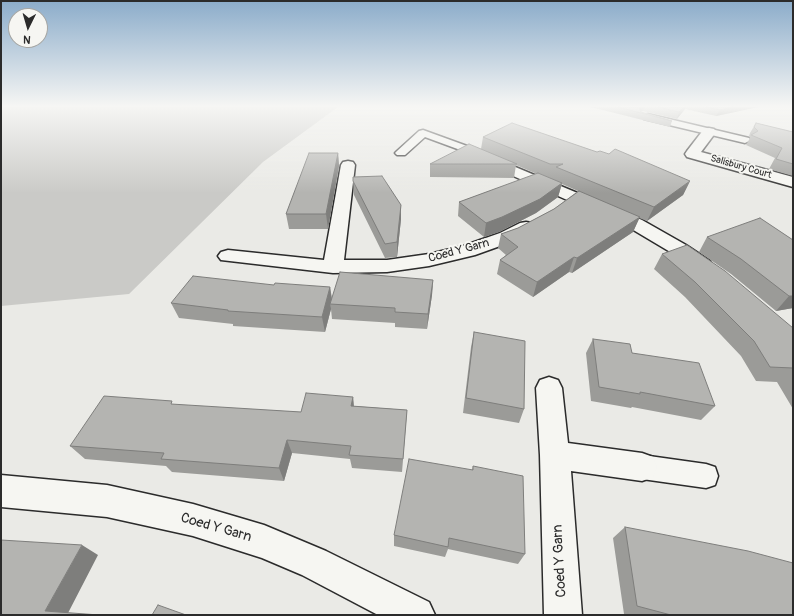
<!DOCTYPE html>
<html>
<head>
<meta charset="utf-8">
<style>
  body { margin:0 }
  #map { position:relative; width:794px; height:616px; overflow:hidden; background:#eaeae6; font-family:Pangolin,sans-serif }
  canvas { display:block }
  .frame { position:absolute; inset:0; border:2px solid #2b2b2b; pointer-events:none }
  .north { position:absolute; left:8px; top:8px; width:40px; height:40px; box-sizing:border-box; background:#f6f6f2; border:1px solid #a5a5a2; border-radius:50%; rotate:185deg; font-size:11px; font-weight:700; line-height:16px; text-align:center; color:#2b2b2b }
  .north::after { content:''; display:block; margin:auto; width:14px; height:18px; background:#2b2b2b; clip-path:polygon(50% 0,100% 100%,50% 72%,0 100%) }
</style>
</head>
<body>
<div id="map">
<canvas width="794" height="616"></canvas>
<div class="frame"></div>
<div class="north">N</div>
</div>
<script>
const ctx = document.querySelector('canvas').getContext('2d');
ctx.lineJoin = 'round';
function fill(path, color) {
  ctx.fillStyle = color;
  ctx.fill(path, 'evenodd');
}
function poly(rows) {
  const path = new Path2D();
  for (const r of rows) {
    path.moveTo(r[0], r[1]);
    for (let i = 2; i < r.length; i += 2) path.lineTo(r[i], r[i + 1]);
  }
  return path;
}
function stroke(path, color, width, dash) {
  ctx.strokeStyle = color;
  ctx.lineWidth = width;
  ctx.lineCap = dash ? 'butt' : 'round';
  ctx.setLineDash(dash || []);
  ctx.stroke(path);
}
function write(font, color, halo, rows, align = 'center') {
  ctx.font = font + ' Pangolin,sans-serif';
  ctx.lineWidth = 4;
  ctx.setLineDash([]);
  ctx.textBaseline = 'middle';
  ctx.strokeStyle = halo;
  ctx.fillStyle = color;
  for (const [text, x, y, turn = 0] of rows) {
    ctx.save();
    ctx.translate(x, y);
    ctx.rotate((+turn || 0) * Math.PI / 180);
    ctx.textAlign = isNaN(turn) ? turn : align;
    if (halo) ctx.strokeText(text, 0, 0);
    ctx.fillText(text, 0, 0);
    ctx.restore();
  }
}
fill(poly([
  [1,107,338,107,263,162,129,294,1,306]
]), '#cacac7');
const lane = poly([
  [648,114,749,138,751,140,745,143,644,119,643,117,644,115,648,114],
  [423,130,467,146,469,148,463,151,425,137,405,155,397,155,395,153,397,151,419,131,423,130],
  [642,455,706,464,715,467,718,476,715,485,706,488,642,479,633,475,630,467,633,459,642,455]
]);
const street = poly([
  [709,128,714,129,716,132,701,152,793,177,793,187,687,157,685,154,687,151,704,129,709,128],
  [489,156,642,220,686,245,710,261,713,266,710,271,703,272,696,271,672,253,630,228,484,163,482,160,484,157,489,156],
  [348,161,353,162,355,165,344,260,387,260,429,254,463,246,500,233,520,223,526,222,532,223,535,227,532,231,514,241,475,255,429,266,387,272,333,273,221,260,218,256,221,252,228,250,324,260,341,165,343,162,348,161],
  [549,377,558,380,562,388,568,443,642,453,653,457,657,467,653,477,642,481,571,471,582,615,544,615,540,455,536,388,540,380,549,377],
  [1,475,107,485,193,504,264,525,326,551,429,602,435,615,378,615,302,575,262,558,193,536,107,517,1,507,1,475]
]);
stroke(lane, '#2b2b2b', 3);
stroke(street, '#2b2b2b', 3);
fill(lane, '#f6f6f2');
fill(street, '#f6f6f2');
fill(poly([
  [591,107,758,107,716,116,685,109,677,119,643,111,641,111,641,112,672,121,670,127],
  [756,123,793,132,793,176,769,169,775,158,746,145,750,138,749,136,750,133],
  [483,137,597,152,690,181,683,195,647,221,639,218,633,232,572,273,569,272,533,297,497,274,500,260,506,255,498,248,501,234,518,228,554,209,578,191,562,184,558,197,536,213,499,232,484,237,458,216,459,202,537,174,516,165,514,178,430,177,430,164,481,149],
  [338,153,339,166,328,229,289,229,286,214],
  [353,181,401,205,401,219,397,257,385,258,354,195],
  [707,237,793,240,793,308,776,311,731,274,699,252],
  [662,254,793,328,793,409,777,382,756,381,741,356,685,297,654,269],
  [433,280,432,295,427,329,395,327,395,323,332,319,331,309,325,332,233,326,233,324,179,318,171,303,274,285,330,287,332,298],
  [474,332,524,409,519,423,463,413,471,347],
  [593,339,632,353,715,406,701,420,632,407,631,408,591,401,586,353],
  [353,397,354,406,407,410,406,424,402,472,352,468,350,459,292,453,284,481,172,472,166,466,85,459,70,446,174,405,301,412],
  [473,466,525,554,518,564,448,549,445,557,394,546,394,535,472,470],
  [625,527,793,615,626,615,624,614,613,538]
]), '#9b9b98');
fill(poly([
  [640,107,645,107,643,111,638,112],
  [684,107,686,107,685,109,677,119,679,112],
  [733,107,758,107,716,116,720,110],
  [338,153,339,166,328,229,326,214],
  [690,181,683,195,647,221,654,207],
  [562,183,558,197,536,213,499,232,484,237,486,223],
  [401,205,401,219,397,257,397,242],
  [640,217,633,232,572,273,577,258],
  [574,257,569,272,533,297,537,282],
  [433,280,432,295,427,329,428,314],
  [330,287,332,302,330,304,331,309,325,332,322,317],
  [789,296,793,296,793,308,776,311],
  [353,397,354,411,351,406],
  [287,440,292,453,284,481,279,468],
  [82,545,98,555,67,615,45,611]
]), '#7e7e7c');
const building = poly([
  [618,107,640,107,639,108,641,112,672,121,618,107],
  [658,107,684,107,679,112,658,107],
  [706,107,733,107,720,110,706,107],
  [512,123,597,152,600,151,609,154,615,149,690,181,654,207,556,167,563,164,550,164,483,137,512,123],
  [756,123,793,132,793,164,776,159,782,148,751,135,758,131,754,127,756,123],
  [469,144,517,164,430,164,469,144],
  [309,153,338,153,326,214,286,214,309,153],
  [538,173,562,183,540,199,502,217,486,223,459,202,538,173],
  [382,176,401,205,397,242,385,244,353,181,353,177,382,176],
  [579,191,640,217,577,258,574,257,537,282,500,260,518,247,501,234,518,228,554,209,579,191],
  [760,218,793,240,793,296,789,296,741,259,707,237,760,218],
  [687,245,725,271,793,328,793,368,770,367,754,341,695,282,662,254,687,245],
  [340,272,433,280,428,314,395,312,395,308,330,304,340,272],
  [193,276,274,285,275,283,330,287,322,317,228,311,228,310,171,303,193,276],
  [474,332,525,341,524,409,466,398,474,332],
  [593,339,630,344,632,353,699,363,715,406,640,392,640,394,599,387,593,339],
  [306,393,353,397,351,406,407,410,403,459,349,455,351,446,287,440,279,468,161,459,164,453,70,446,104,396,172,401,171,404,301,412,306,393],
  [409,459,473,470,473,466,523,476,525,554,449,538,448,547,394,535,409,459],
  [625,527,748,551,793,563,793,615,671,615,637,606,625,527],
  [1,540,82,545,45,611,99,615,1,615,1,540],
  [158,605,186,615,152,615,158,605]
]);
fill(building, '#b4b4b1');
stroke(building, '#7e7e7c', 1);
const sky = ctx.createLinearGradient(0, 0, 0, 193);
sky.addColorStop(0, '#8bacca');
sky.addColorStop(0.55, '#f6f6f4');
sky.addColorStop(1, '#f6f6f400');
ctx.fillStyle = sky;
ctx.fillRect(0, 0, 794, 193);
write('10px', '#2b2b2b', '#f6f6f2', [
  ["Salisbury Court",741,167,16]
]);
write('12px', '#2b2b2b', '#f6f6f2', [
  ["Coed Y Garn",459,251,-15]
]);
write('14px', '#2b2b2b', '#f6f6f2', [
  ["Coed Y Garn",216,528,16],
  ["Coed Y Garn",560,561,-93]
]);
</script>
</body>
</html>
